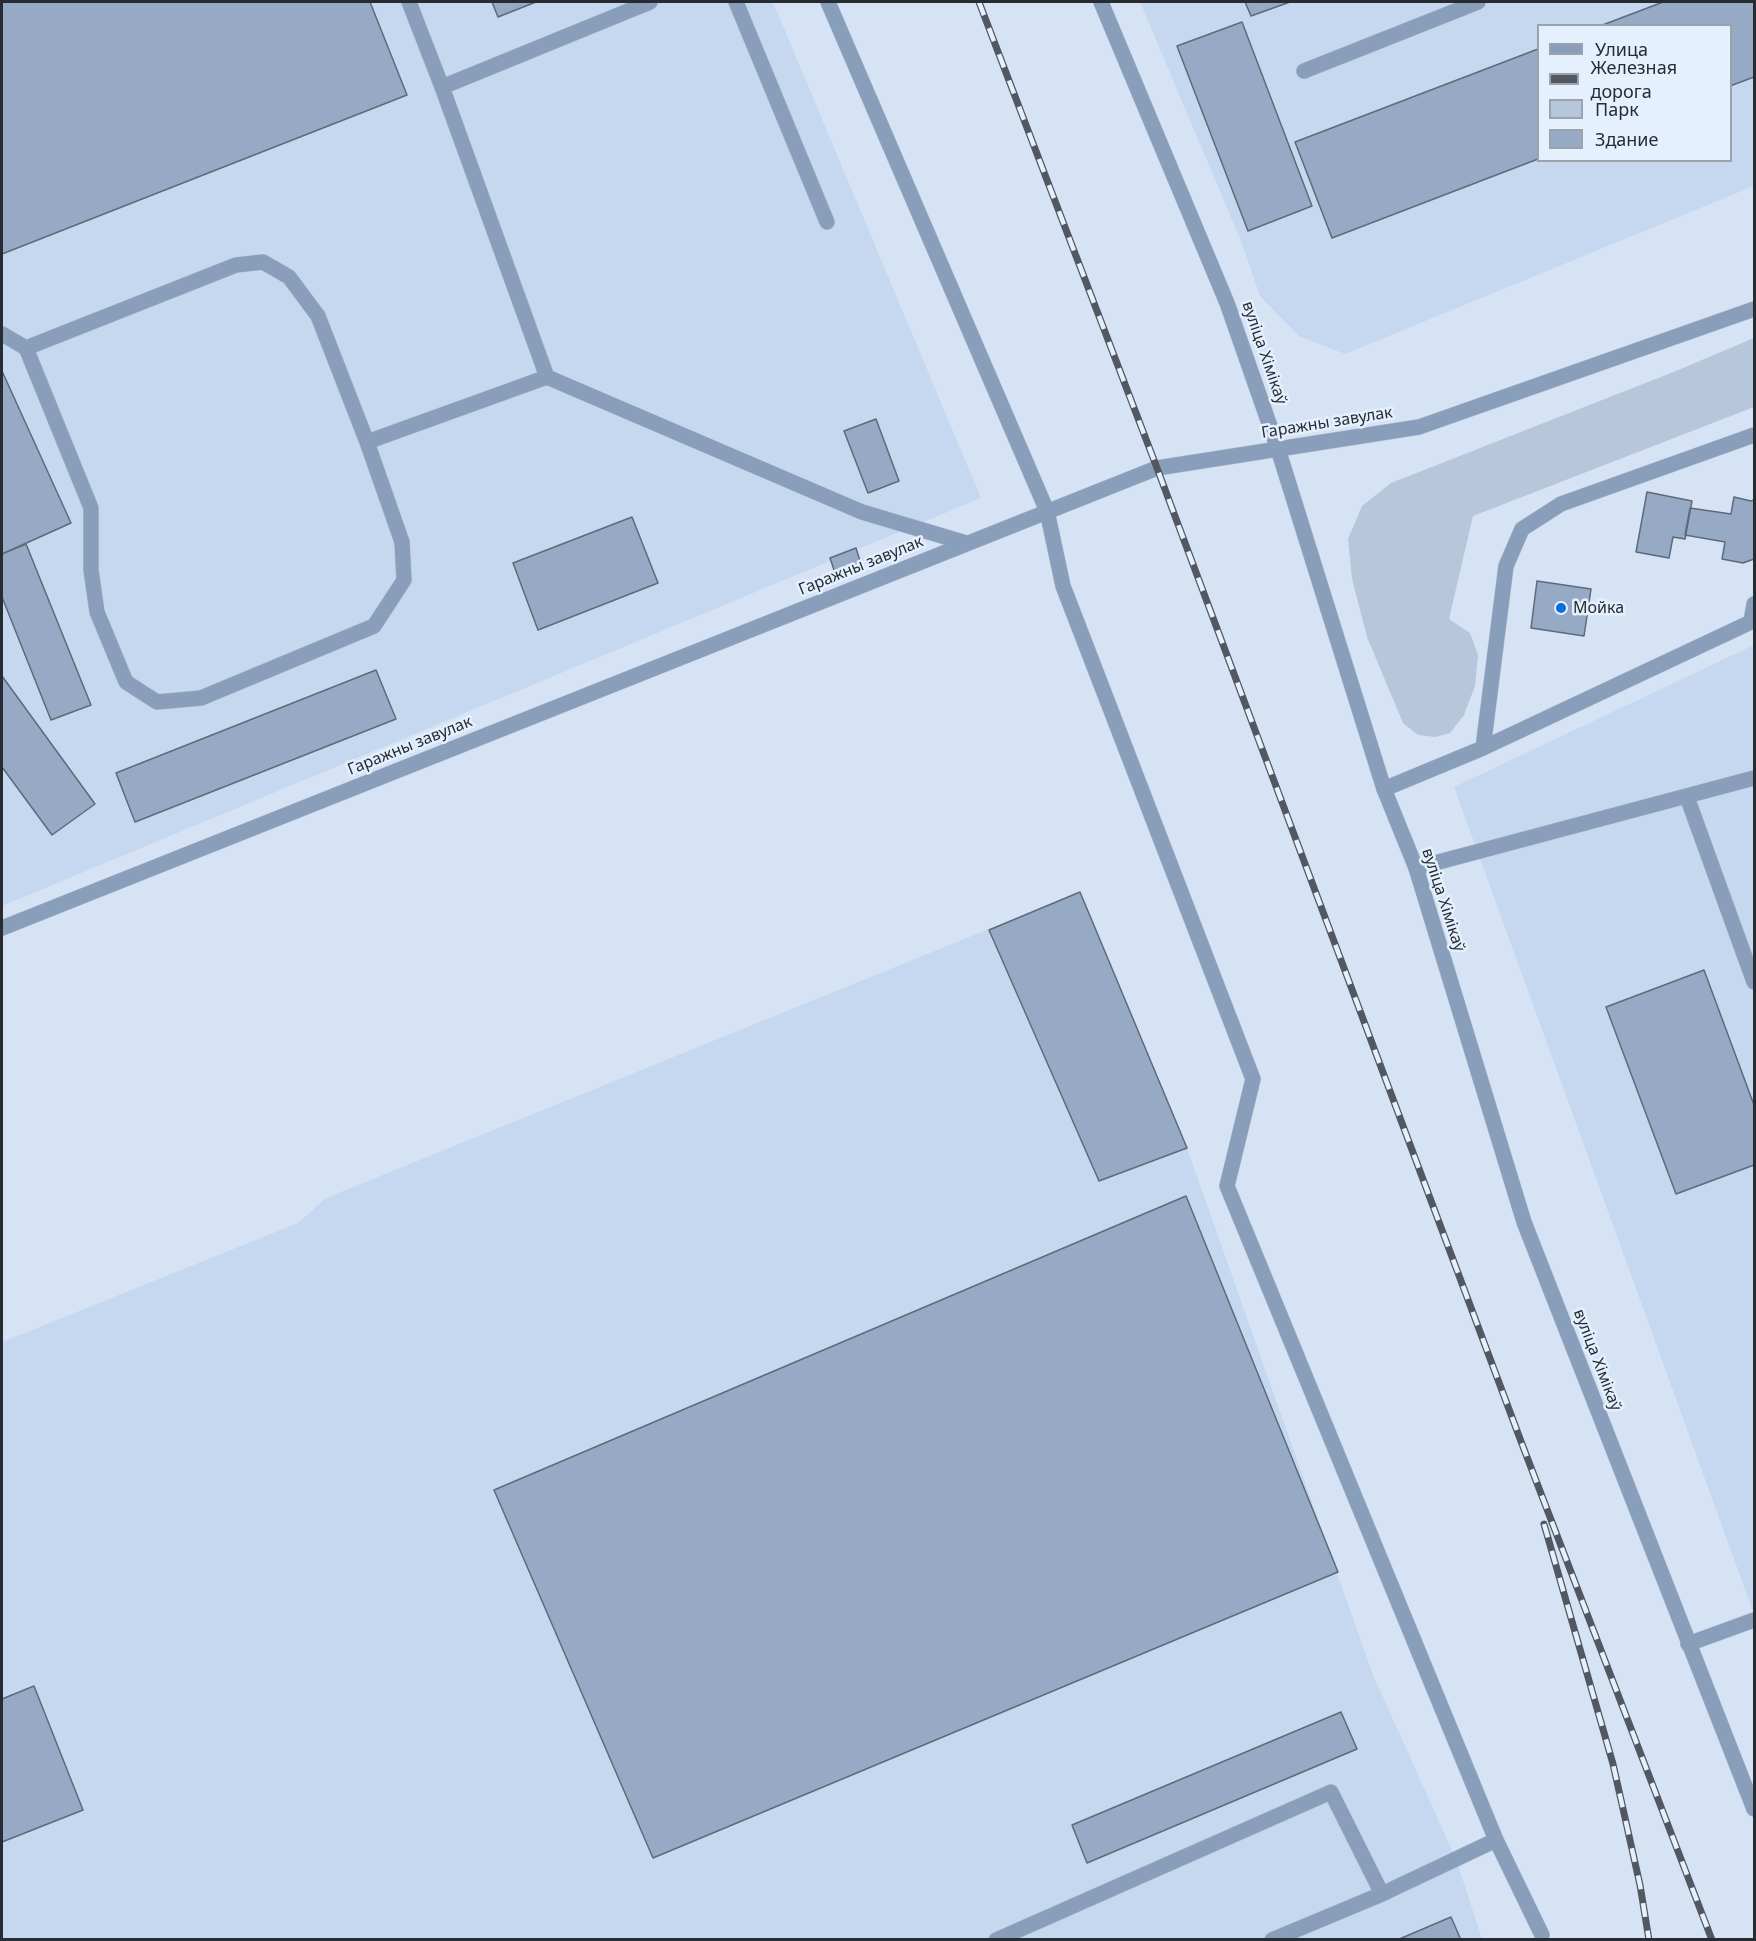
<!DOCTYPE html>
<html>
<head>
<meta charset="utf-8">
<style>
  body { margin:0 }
  #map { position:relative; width:1756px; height:1941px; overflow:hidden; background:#d6e3f5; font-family:"Noto Sans",sans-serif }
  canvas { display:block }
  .frame { position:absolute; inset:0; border:3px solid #272c33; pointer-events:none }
  .legend { position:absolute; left:1537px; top:24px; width:195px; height:138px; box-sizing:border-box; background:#e5f0ff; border:2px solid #99a2ad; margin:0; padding:8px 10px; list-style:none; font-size:18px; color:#272c33 }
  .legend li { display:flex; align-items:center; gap:12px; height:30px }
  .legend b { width:30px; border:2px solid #99a2ad }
</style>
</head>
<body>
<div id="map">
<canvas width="1756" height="1941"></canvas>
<div class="frame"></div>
<ul class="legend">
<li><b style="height:8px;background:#899eba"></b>Улица</li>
<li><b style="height:8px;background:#525862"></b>Железная дорога</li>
<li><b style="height:16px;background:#b6c6db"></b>Парк</li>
<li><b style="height:16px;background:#96aac5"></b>Здание</li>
</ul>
</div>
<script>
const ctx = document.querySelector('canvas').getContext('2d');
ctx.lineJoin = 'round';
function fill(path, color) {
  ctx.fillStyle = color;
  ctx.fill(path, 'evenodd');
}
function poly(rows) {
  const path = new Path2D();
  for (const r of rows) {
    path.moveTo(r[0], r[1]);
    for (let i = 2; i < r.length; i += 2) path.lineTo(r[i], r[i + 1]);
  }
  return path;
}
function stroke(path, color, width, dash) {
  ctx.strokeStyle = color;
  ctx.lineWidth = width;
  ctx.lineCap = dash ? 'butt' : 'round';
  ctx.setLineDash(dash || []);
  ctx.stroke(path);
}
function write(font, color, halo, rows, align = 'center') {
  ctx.font = font + ' "Noto Sans",sans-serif';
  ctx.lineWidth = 5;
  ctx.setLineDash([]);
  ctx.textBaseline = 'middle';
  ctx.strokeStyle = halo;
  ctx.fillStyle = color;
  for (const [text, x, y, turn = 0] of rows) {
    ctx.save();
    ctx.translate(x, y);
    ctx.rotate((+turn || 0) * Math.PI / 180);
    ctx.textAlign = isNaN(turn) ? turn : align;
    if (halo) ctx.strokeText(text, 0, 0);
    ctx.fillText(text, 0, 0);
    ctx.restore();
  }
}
fill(poly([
  [2,2,773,2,981,498,2,906],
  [1140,2,1754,2,1754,186,1345,354,1299,336,1260,296,1241,241],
  [1538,26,1730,26,1730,160,1538,160],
  [1754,645,1754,1614,1454,787],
  [1080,892,1187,1148,1373,1675,1456,1859,1482,1939,2,1939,2,1342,298,1223,326,1198]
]), '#c6d8ef');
fill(poly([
  [1754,338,1754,407,1473,516,1449,619,1470,633,1478,655,1475,686,1464,715,1450,733,1435,737,1418,735,1403,723,1367,637,1352,579,1348,539,1362,506,1391,483,1676,371]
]), '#b6c6db');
const building = poly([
  [2,2,370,2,407,95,2,254,2,2],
  [492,2,536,2,498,17,492,2],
  [1245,2,1290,2,1251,16,1245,2],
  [1663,2,1754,2,1754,77,1730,86,1730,26,1600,26,1663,2],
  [1242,22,1312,206,1248,231,1177,46,1242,22],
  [1538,49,1538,159,1332,238,1295,142,1538,49],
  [2,371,71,523,2,554,2,371],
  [876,419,899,481,868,493,844,431,876,419],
  [1647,492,1692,501,1685,539,1673,537,1669,558,1636,552,1647,492],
  [1734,497,1751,501,1754,500,1754,559,1743,563,1722,559,1725,542,1685,535,1690,508,1731,514,1734,497],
  [632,517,658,583,538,630,513,563,632,517],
  [26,544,91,705,51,720,2,597,2,554,26,544],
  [856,548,861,564,835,573,830,558,856,548],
  [1537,581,1591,589,1584,636,1531,628,1537,581],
  [376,670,396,719,135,822,116,773,376,670],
  [2,676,95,804,52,835,2,767,2,676],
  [1080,892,1187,1148,1099,1181,989,930,1080,892],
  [1704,970,1754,1105,1754,1165,1676,1194,1606,1007,1704,970],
  [1186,1196,1338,1572,653,1858,494,1490,1186,1196],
  [34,1686,83,1810,2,1842,2,1699,34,1686],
  [1341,1712,1357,1749,1087,1863,1072,1825,1341,1712],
  [1451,1917,1461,1940,1397,1940,1451,1917]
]);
fill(building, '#96aac5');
stroke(building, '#5e6a7a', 1.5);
const service = poly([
  [409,2,442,87,547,377,862,512,966,543],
  [736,2,827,222],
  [828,2,1047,511,1063,586,1253,1079,1227,1186,1496,1840,1542,1935],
  [1304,71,1478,2],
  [442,87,650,2],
  [2,334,26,348,91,508,91,570,97,612,126,682,157,702,201,698,374,626,404,580,402,542,367,442,547,377],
  [26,348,236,265,263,262,289,277,318,316,367,442],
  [1483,748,1506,566,1522,529,1561,504,1754,435],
  [1384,789,1483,748,1751,622,1754,604],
  [1687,797,1754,982],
  [1416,868,1754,778],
  [1688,1644,1754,1620],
  [996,1940,1331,1792,1382,1894],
  [1272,1940,1382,1894,1496,1840]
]);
const minor = poly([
  [1101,2,1227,303,1278,449,1384,789,1416,868,1524,1222,1754,1809]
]);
const tertiary = poly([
  [2,928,1157,468,1419,427,1754,309]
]);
stroke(service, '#b3bece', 16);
stroke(minor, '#b3bece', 16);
stroke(tertiary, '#b3bece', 16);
stroke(service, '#899eba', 15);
stroke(minor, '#899eba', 15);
stroke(tertiary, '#899eba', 15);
const rail = poly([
  [979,2,1157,468,1522,1444,1712,1940],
  [1544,1524,1613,1764,1640,1885,1649,1940]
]);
stroke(rail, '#525862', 7);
stroke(rail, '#e5f0ff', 4.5, [14]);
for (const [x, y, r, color] of [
  [1561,608,6,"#086fd7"]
]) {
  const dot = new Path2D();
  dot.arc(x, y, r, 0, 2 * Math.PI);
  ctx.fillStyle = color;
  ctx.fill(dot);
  stroke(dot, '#e5f0ff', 2);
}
write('16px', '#272c33', '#e5f0ff', [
  ["вуліца Хімікаў",1264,353,71],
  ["Гаражны завулак",1327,423,-9],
  ["Гаражны завулак",861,566,-22],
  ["Гаражны завулак",410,746,-22],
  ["вуліца Хімікаў",1443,900,72],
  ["вуліца Хімікаў",1597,1360,69]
]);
write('16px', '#272c33', '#e5f0ff', [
  ["Мойка",1573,608]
], 'left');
</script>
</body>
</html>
